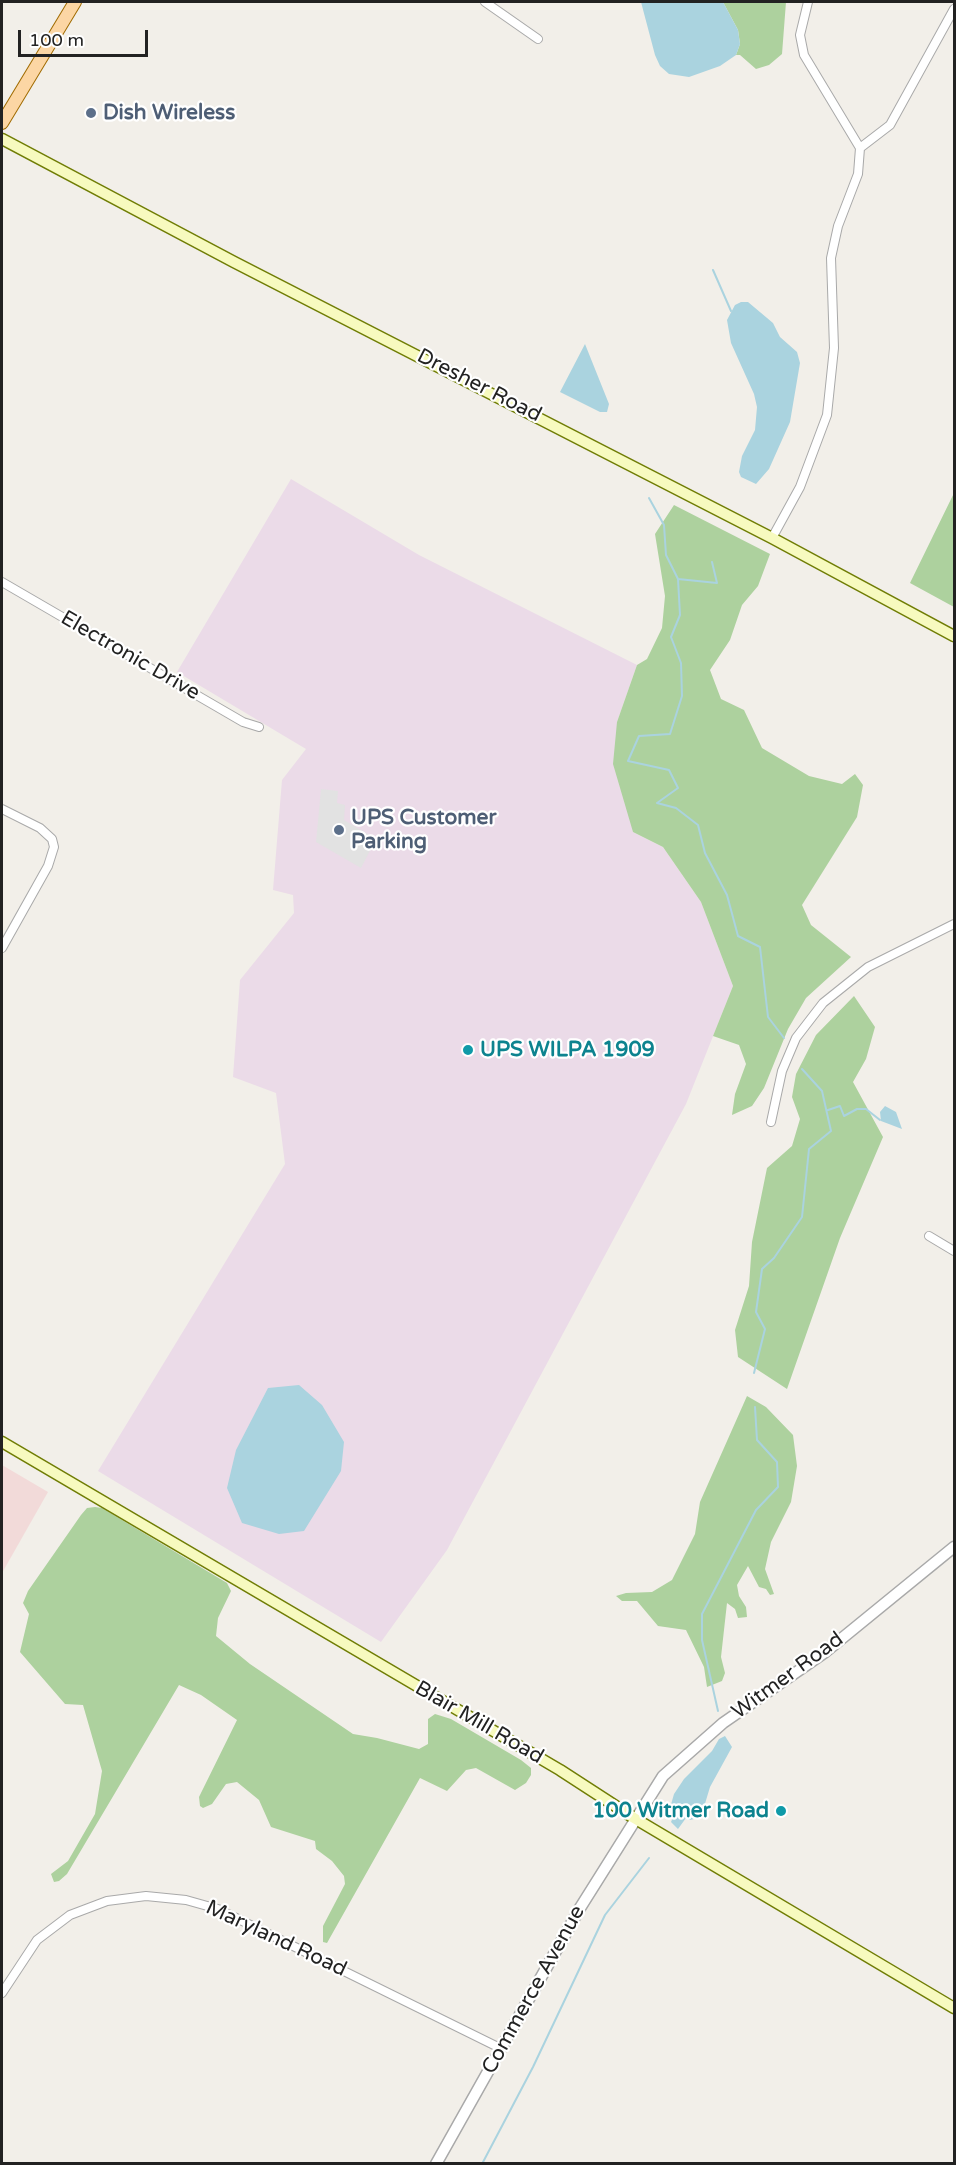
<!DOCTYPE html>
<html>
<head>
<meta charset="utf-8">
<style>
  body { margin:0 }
  #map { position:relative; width:956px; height:2165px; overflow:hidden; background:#f2efe9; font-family:"Varela Round",sans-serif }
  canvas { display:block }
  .frame { position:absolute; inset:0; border:3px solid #222; pointer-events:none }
  .scale { position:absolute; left:18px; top:30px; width:130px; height:27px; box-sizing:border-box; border:3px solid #222; border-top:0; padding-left:8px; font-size:18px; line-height:21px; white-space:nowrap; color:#222; -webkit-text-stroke:4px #fff; paint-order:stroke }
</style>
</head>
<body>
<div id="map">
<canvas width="956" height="2165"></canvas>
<div class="frame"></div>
<div class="scale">100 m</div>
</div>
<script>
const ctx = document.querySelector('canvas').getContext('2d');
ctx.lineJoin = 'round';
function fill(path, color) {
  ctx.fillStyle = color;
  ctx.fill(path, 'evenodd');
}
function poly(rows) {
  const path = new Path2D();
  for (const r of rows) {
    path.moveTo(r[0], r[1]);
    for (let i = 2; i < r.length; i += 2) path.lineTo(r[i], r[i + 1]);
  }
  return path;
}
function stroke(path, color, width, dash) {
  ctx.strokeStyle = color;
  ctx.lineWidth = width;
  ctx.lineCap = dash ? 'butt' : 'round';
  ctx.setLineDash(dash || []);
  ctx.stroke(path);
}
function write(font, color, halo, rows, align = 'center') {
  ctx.font = font + ' "Varela Round",sans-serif';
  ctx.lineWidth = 4.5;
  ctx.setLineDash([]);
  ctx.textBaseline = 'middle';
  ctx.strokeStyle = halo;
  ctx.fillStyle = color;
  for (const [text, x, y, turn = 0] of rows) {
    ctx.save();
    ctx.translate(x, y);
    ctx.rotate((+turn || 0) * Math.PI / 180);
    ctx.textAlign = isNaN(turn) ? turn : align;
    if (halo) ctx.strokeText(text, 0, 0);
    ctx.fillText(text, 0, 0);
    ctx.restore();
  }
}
fill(poly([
  [2,1465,48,1492,2,1573]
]), '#f2dad9');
fill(poly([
  [291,479,419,555,637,665,617,722,633,832,663,847,701,902,733,986,686,1104,447,1550,381,1642,98,1471,285,1164,276,1093,233,1077,240,980,294,913,293,895,273,890,282,780,306,749,177,672]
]), '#ebdbe8');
fill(poly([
  [723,2,786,2,782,54,769,65,756,69,740,55,736,55,740,44,738,30],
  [954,493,954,607,910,583],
  [674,505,770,554,758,586,742,605,730,640,710,670,721,699,744,710,762,748,809,776,842,784,855,774,863,785,857,817,802,905,811,925,851,957,806,998,788,1029,764,1088,752,1106,732,1115,735,1094,746,1064,739,1045,713,1036,733,986,701,902,663,847,633,832,613,764,617,722,637,665,647,659,662,628,665,596,655,534],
  [854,996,875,1027,866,1059,853,1082,883,1137,840,1238,787,1389,738,1357,735,1330,749,1286,752,1242,767,1168,792,1146,800,1119,792,1097,796,1074,816,1035],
  [747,1396,766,1407,793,1435,797,1466,791,1502,771,1542,765,1569,774,1594,770,1595,766,1589,759,1587,748,1566,737,1585,739,1596,746,1607,747,1617,738,1618,735,1609,727,1603,721,1657,725,1673,722,1681,707,1687,704,1667,686,1630,658,1626,637,1601,622,1601,616,1596,626,1593,652,1592,672,1580,695,1534,700,1502],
  [95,1507,102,1508,227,1583,231,1591,218,1618,216,1636,250,1664,353,1734,377,1738,419,1749,428,1744,428,1719,435,1714,451,1719,521,1760,531,1768,531,1775,526,1783,515,1790,476,1768,466,1770,447,1791,420,1778,327,1943,323,1942,323,1926,345,1884,344,1876,332,1861,316,1849,315,1841,271,1827,259,1800,237,1782,226,1784,212,1804,203,1808,200,1806,199,1797,237,1720,201,1695,179,1685,67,1874,59,1881,54,1882,51,1874,68,1861,95,1814,102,1771,83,1705,65,1704,20,1652,29,1614,23,1603,28,1591,81,1515,87,1508]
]), '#add19e');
fill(poly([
  [321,789,338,791,337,803,345,805,344,820,376,839,361,868,316,842]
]), '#e2e2e2');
fill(poly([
  [641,2,723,2,738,30,740,44,736,55,720,66,689,77,669,74,660,66,655,55],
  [741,302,748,302,773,323,780,337,797,352,800,363,790,422,769,469,756,484,741,477,739,472,742,456,755,430,757,407,754,394,731,343,727,320,735,305],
  [585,344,609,404,607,412,600,412,560,392],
  [885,1106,896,1112,902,1129,881,1121,880,1112],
  [299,1385,322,1405,344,1442,341,1471,304,1531,279,1534,242,1523,227,1488,236,1450,268,1388],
  [725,1736,732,1747,710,1787,704,1807,698,1818,690,1820,686,1818,678,1829,671,1822,675,1813,670,1808,674,1794,684,1779,712,1751,719,1739]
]), '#aad3df');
stroke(poly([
  [713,270,731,311],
  [649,498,664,525,666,555,678,579],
  [712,562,717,583,678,579,680,615,671,637,681,663,682,696,670,734,639,736,628,761,669,770,678,788,657,803,676,808,698,825,705,853,727,895,738,936,760,947,768,1017,784,1038],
  [828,1110,840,1106,844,1116,857,1109,866,1109,880,1120],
  [754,1373,765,1329,756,1312,762,1269,774,1258,802,1217,809,1149,831,1131,822,1091,802,1069],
  [718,1711,702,1640,702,1614,756,1510,778,1487,777,1462,757,1440,755,1407],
  [482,2164,533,2067,605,1915,649,1858]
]), '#aad3df', 2);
const minor = poly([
  [485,2,538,39],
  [860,148,890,125,954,9],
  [772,538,800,487,827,415,834,348,831,258,838,226,858,174,860,148,804,55,800,35,808,2],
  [2,582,243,722,259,727],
  [2,809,40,828,52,839,54,847,48,866,2,948],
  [771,1122,782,1071,796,1038,823,1003,868,967,954,924],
  [929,1236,954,1251],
  [2,1993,37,1940,70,1915,107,1901,146,1896,186,1900,218,1909,502,2049]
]);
const tertiary = poly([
  [436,2164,580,1908,663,1776,723,1723,824,1653,954,1547]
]);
const secondary = poly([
  [2,139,234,262,772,538,954,636],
  [2,1442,560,1770,634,1818,954,2008]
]);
const primary = poly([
  [2,123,75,2]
]);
stroke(minor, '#a9a9a9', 10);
stroke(tertiary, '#a9a9a9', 13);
stroke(secondary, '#707d05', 13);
stroke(primary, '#a06b00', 14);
stroke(minor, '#fff', 8);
stroke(tertiary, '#fff', 10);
stroke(secondary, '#f7fabf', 10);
stroke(primary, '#fcd6a4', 12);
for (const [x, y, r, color] of [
  [91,113,6,"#5c6f8a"],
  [339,830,6,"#5c6f8a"],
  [468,1050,6,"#0f9aa8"],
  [781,1811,6,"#0f9aa8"]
]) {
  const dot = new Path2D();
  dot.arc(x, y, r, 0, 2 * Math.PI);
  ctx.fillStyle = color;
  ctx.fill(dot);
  stroke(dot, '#fff', 2);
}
write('bold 21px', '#4e5e75', '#fff', [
  ["Dish Wireless",103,113],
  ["UPS Customer",351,818],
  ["Parking",351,842]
], 'left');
write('21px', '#222', '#fff', [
  ["Dresher Road",479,386,27],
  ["Electronic Drive",130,656,30],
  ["Witmer Road",788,1676,-36],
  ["Blair Mill Road",479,1723,30],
  ["Maryland Road",276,1939,25],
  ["Commerce Avenue",534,1990,-61]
]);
write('bold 21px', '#0d838f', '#fff', [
  ["UPS WILPA 1909",480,1050],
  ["100 Witmer Road",769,1811,"right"]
], 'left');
</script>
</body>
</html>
